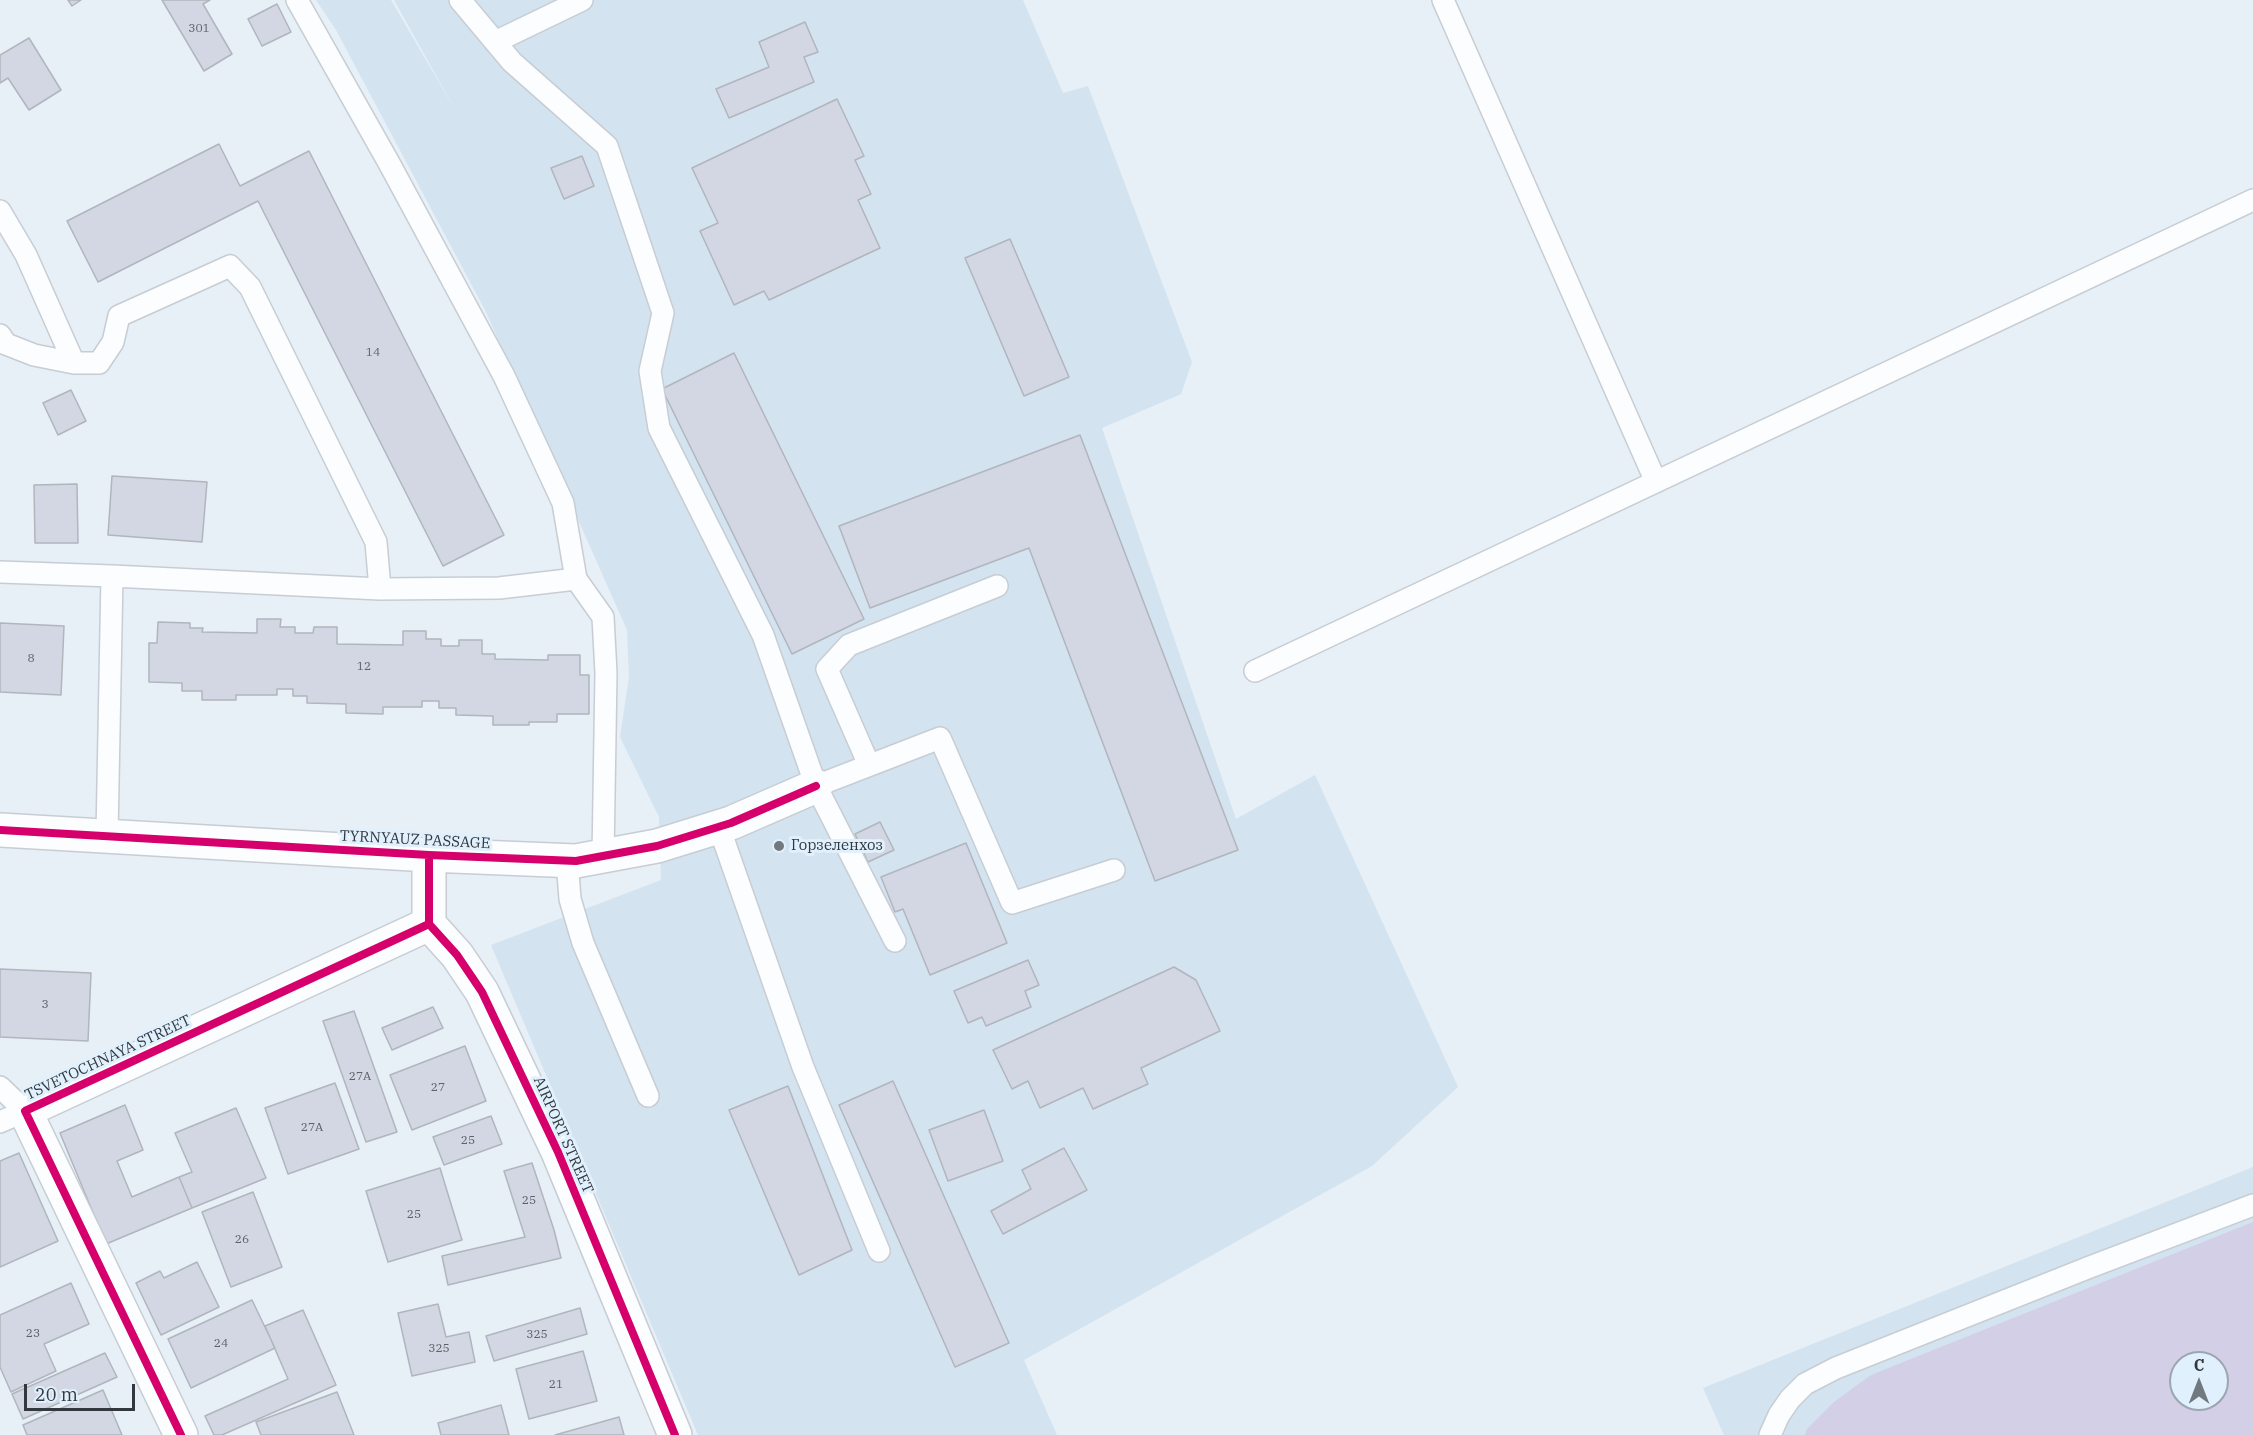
<!DOCTYPE html>
<html>
<head>
<meta charset="utf-8">
<style>
  body { margin:0 }
  #map { position:relative; width:2253px; height:1435px; overflow:hidden; background:#e7eff7; font-family:"IBM Plex Serif",serif }
  canvas { display:block }
  .north { position:absolute; left:2169px; top:1351px; width:60px; height:60px; box-sizing:border-box; background:#e1f0fd; border:2px solid #9ba6b0; border-radius:50%; rotate:0deg; font-size:16px; font-weight:700; line-height:24px; text-align:center; color:#32383d }
  .north::after { content:''; display:block; margin:auto; width:21px; height:27px; background:#71787e; clip-path:polygon(50% 0,100% 100%,50% 72%,0 100%) }
  .scale { position:absolute; left:24px; top:1384px; width:111px; height:27px; box-sizing:border-box; border:3px solid #32383d; border-top:0; padding-left:8px; font-size:18px; line-height:21px; white-space:nowrap; color:#32383d; -webkit-text-stroke:4px #e1f0fd; paint-order:stroke }
</style>
</head>
<body>
<div id="map">
<canvas width="2253" height="1435"></canvas>
<div class="north">С</div>
<div class="scale">20 m</div>
</div>
<script>
const ctx = document.querySelector('canvas').getContext('2d');
ctx.lineJoin = 'round';
function fill(path, color) {
  ctx.fillStyle = color;
  ctx.fill(path, 'evenodd');
}
function poly(rows) {
  const path = new Path2D();
  for (const r of rows) {
    path.moveTo(r[0], r[1]);
    for (let i = 2; i < r.length; i += 2) path.lineTo(r[i], r[i + 1]);
  }
  return path;
}
function stroke(path, color, width, dash) {
  ctx.strokeStyle = color;
  ctx.lineWidth = width;
  ctx.lineCap = dash ? 'butt' : 'round';
  ctx.setLineDash(dash || []);
  ctx.stroke(path);
}
function write(font, color, halo, rows, align = 'center') {
  ctx.font = font + ' "IBM Plex Serif",serif';
  ctx.lineWidth = 6;
  ctx.setLineDash([]);
  ctx.textBaseline = 'middle';
  ctx.strokeStyle = halo;
  ctx.fillStyle = color;
  for (const [text, x, y, turn = 0] of rows) {
    ctx.save();
    ctx.translate(x, y);
    ctx.rotate((+turn || 0) * Math.PI / 180);
    ctx.textAlign = isNaN(turn) ? turn : align;
    if (halo) ctx.strokeText(text, 0, 0);
    ctx.fillText(text, 0, 0);
    ctx.restore();
  }
}
fill(poly([
  [316,0,391,0,458,115,394,0,1023,0,1063,93,1088,86,1192,362,1181,394,1102,428,1236,819,1315,775,1458,1087,1372,1166,1024,1360,1057,1435,698,1435,491,945,661,880,659,817,620,737,629,677,627,630,486,312,336,30],
  [2253,1167,2253,1435,1724,1435,1703,1388],
  [2181,1363,2217,1363,2217,1399,2181,1399]
]), '#d3e3f0');
fill(poly([
  [2253,1222,2253,1435,1805,1435,1807,1429,1834,1402,1871,1375],
  [2181,1363,2217,1363,2217,1399,2181,1399]
]), '#d3cfe6');
const building = poly([
  [68,0,81,0,72,6,68,0],
  [162,0,210,0,203,4,232,54,204,71,162,0],
  [277,4,291,32,262,46,248,19,277,4],
  [805,22,818,52,804,57,814,82,729,118,716,89,769,67,759,42,805,22],
  [29,38,61,90,29,110,8,78,0,83,0,55,29,38],
  [837,99,864,156,855,160,871,194,858,200,880,248,769,300,764,291,734,305,700,231,718,223,692,168,837,99],
  [219,144,240,186,309,151,504,535,443,566,258,201,98,282,67,221,219,144],
  [582,156,594,186,564,199,551,168,582,156],
  [1010,239,1069,377,1024,396,965,258,1010,239],
  [734,353,864,619,792,654,662,389,734,353],
  [71,390,86,421,58,435,43,403,71,390],
  [1080,435,1238,850,1155,881,1029,548,870,608,839,526,1080,435],
  [112,476,207,482,202,542,108,535,112,476],
  [77,484,78,543,35,543,34,485,77,484],
  [257,619,281,619,280,627,295,627,295,633,313,633,314,627,337,627,337,644,403,645,403,631,426,631,426,639,441,639,441,646,459,646,459,640,482,640,482,654,495,654,495,659,548,660,548,655,580,655,580,675,589,675,589,714,557,714,557,722,529,722,529,725,493,725,493,716,456,715,456,708,439,708,439,701,422,701,422,707,383,707,383,714,346,713,346,704,307,703,307,696,293,696,293,689,277,689,277,695,236,695,236,700,202,700,202,691,182,691,182,683,149,682,149,643,157,643,158,622,190,623,190,628,203,628,202,632,257,633,257,619],
  [0,623,64,626,61,695,0,692,0,623],
  [880,822,894,850,868,862,855,834,880,822],
  [966,843,1007,943,930,975,903,909,895,912,881,877,966,843],
  [1028,960,1039,985,1025,991,1031,1007,986,1026,982,1017,968,1023,954,991,1028,960],
  [1174,967,1196,980,1220,1031,1141,1068,1148,1084,1093,1109,1083,1088,1040,1108,1028,1081,1012,1089,993,1050,1174,967],
  [0,969,91,973,88,1041,0,1037,0,969],
  [433,1007,443,1028,392,1050,382,1028,433,1007],
  [354,1011,397,1132,366,1142,323,1021,354,1011],
  [465,1046,486,1101,412,1130,390,1075,465,1046],
  [893,1081,1009,1343,955,1367,839,1105,893,1081],
  [335,1083,359,1149,288,1174,265,1108,335,1083],
  [788,1086,852,1250,799,1275,729,1110,788,1086],
  [125,1105,143,1150,117,1161,132,1197,179,1177,192,1208,106,1244,60,1133,125,1105],
  [236,1108,266,1178,192,1208,179,1177,192,1172,175,1133,236,1108],
  [984,1110,1003,1161,948,1181,929,1130,984,1110],
  [491,1116,502,1144,444,1165,433,1137,491,1116],
  [1064,1148,1087,1190,1003,1234,991,1211,1031,1189,1022,1170,1064,1148],
  [19,1153,58,1241,0,1267,0,1161,19,1153],
  [532,1163,554,1230,561,1258,448,1285,442,1256,525,1237,504,1171,532,1163],
  [440,1168,462,1240,388,1262,366,1191,440,1168],
  [253,1192,282,1267,231,1287,202,1212,253,1192],
  [197,1262,219,1307,161,1335,136,1283,160,1271,164,1278,197,1262],
  [71,1283,89,1324,44,1344,56,1371,11,1392,0,1367,0,1315,71,1283],
  [252,1300,275,1348,191,1388,168,1339,252,1300],
  [438,1304,446,1337,469,1332,475,1362,412,1376,398,1313,438,1304],
  [580,1308,587,1334,494,1361,486,1336,580,1308],
  [303,1310,336,1385,222,1435,214,1435,205,1416,288,1379,265,1326,303,1310],
  [583,1351,597,1401,529,1419,516,1369,583,1351],
  [105,1353,117,1377,23,1419,12,1394,105,1353],
  [103,1390,122,1435,27,1435,23,1425,103,1390],
  [337,1392,354,1435,261,1435,256,1422,337,1392],
  [501,1405,509,1435,441,1435,438,1423,501,1405],
  [619,1417,624,1435,555,1435,619,1417]
]);
fill(building, '#d2d7e3');
stroke(building, '#b1b5bc', 1.5);
const service = poly([
  [297,0,389,163,504,376,563,503,576,579],
  [460,0,512,62,607,146,663,313,650,371,659,428,763,635,816,786,940,738,1012,903,1114,870],
  [1443,0,1656,482],
  [495,42,582,0],
  [0,211,26,255,74,363,99,363,113,342,119,316,230,266,250,287,376,542,380,589],
  [0,335,6,344,34,355,74,363],
  [0,572,112,576,107,835],
  [112,576,380,589,499,588,576,579,603,617,606,673,603,857],
  [1255,671,2253,200],
  [869,765,827,669,849,645,997,586],
  [816,786,895,941],
  [719,827,803,1067,879,1251],
  [567,860,570,899,583,943,648,1096],
  [0,1087,25,1111,0,1122],
  [1770,1435,1779,1415,1790,1399,1805,1384,1836,1368,2090,1267,2253,1205]
]);
const minor = poly([
  [0,830,429,855,576,861,657,846,731,823,816,786],
  [429,855,429,924,457,955,482,992,558,1152,675,1435],
  [181,1435,25,1111,429,924]
]);
stroke(service, '#c7cdd3', 24);
stroke(minor, '#c7cdd3', 36);
stroke(service, '#fbfdfe', 21);
stroke(minor, '#fbfdfe', 33);
stroke(poly([
  [0,830,429,855,576,861,657,846,731,823,816,786],
  [429,855,429,924,457,955,482,992,558,1152,675,1435],
  [181,1435,25,1111,429,924]
]), '#d6006c', 8);
for (const [x, y, r, color] of [
  [779,846,6,"#71787e"]
]) {
  const dot = new Path2D();
  dot.arc(x, y, r, 0, 2 * Math.PI);
  ctx.fillStyle = color;
  ctx.fill(dot);
  stroke(dot, '#e1f0fd', 2);
}
write('12px', '#5c6268', null, [
  ["301",199,29],
  ["14",373,353],
  ["8",31,659],
  ["12",364,667],
  ["3",45,1005],
  ["27А",360,1077],
  ["27",438,1088],
  ["27А",312,1128],
  ["25",468,1141],
  ["25",529,1201],
  ["25",414,1215],
  ["26",242,1240],
  ["23",33,1334],
  ["325",537,1335],
  ["24",221,1344],
  ["325",439,1349],
  ["21",556,1385]
]);
write('15px', '#32383d', '#e1f0fd', [
  ["TYRNYAUZ PASSAGE",415,840,3],
  ["TSVETOCHNAYA STREET",108,1058,-25],
  ["AIRPORT STREET",563,1135,66]
]);
write('15px', '#32383d', '#e1f0fd', [
  ["Горзеленхоз",791,846]
], 'left');
</script>
</body>
</html>
